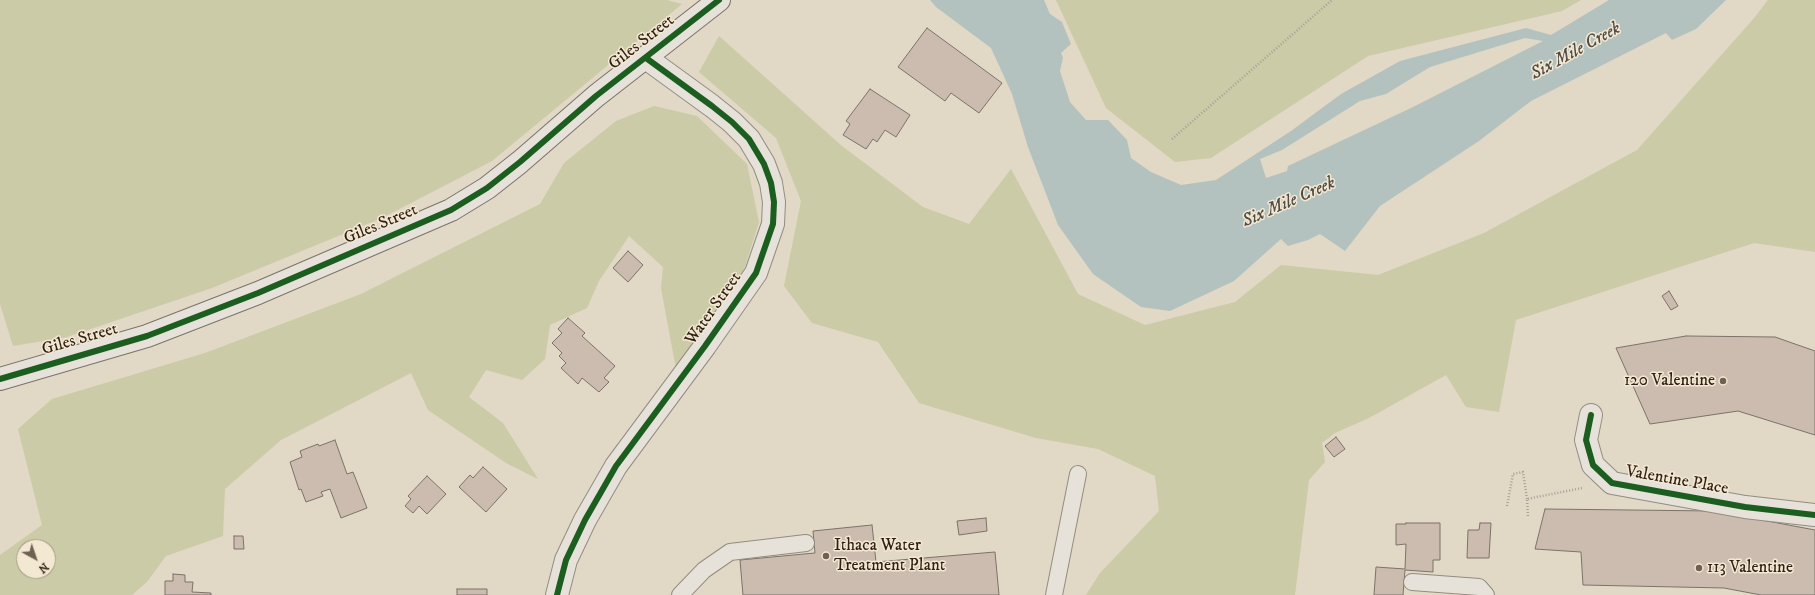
<!DOCTYPE html>
<html>
<head>
<meta charset="utf-8">
<style>
  body { margin:0 }
  #map { position:relative; width:1815px; height:595px; overflow:hidden; background:#e1d8c5; font-family:"IM FELL DW Pica",serif }
  canvas { display:block }
  .north { position:absolute; left:16px; top:539px; width:40px; height:40px; box-sizing:border-box; background:#f3e8d2; border:1px solid #a59886; border-radius:50%; rotate:140deg; font-size:11px; font-weight:700; line-height:16px; text-align:center; color:#301f14 }
  .north::after { content:''; display:block; margin:auto; width:14px; height:18px; background:#6e6052; clip-path:polygon(50% 0,100% 100%,50% 72%,0 100%) }
</style>
</head>
<body>
<div id="map">
<canvas width="1815" height="595"></canvas>
<div class="north">N</div>
</div>
<script>
const ctx = document.querySelector('canvas').getContext('2d');
ctx.lineJoin = 'round';
function fill(path, color) {
  ctx.fillStyle = color;
  ctx.fill(path, 'evenodd');
}
function poly(rows) {
  const path = new Path2D();
  for (const r of rows) {
    path.moveTo(r[0], r[1]);
    for (let i = 2; i < r.length; i += 2) path.lineTo(r[i], r[i + 1]);
  }
  return path;
}
function stroke(path, color, width, dash) {
  ctx.strokeStyle = color;
  ctx.lineWidth = width;
  ctx.lineCap = dash ? 'butt' : 'round';
  ctx.setLineDash(dash || []);
  ctx.stroke(path);
}
function write(font, color, halo, rows, align = 'center') {
  ctx.font = font + ' "IM FELL DW Pica",serif';
  ctx.lineWidth = 3;
  ctx.setLineDash([]);
  ctx.textBaseline = 'middle';
  ctx.strokeStyle = halo;
  ctx.fillStyle = color;
  for (const [text, x, y, turn = 0] of rows) {
    ctx.save();
    ctx.translate(x, y);
    ctx.rotate((+turn || 0) * Math.PI / 180);
    ctx.textAlign = isNaN(turn) ? turn : align;
    if (halo) ctx.strokeText(text, 0, 0);
    ctx.fillText(text, 0, 0);
    ctx.restore();
  }
}
fill(poly([
  [0,0,667,0,682,4,492,161,382,218,212,288,67,337,13,346,0,304],
  [1056,0,1581,0,1562,11,1368,56,1211,158,1175,162,1106,108],
  [1768,0,1815,0,1815,252,1754,243,1516,320,1499,412,1466,407,1446,375,1369,418,1335,433,1322,443,1325,462,1309,480,1295,595,1086,595,1100,573,1159,511,1155,476,1098,449,1036,438,919,403,878,342,812,323,784,286,801,201,776,138,699,72,719,36,842,146,923,207,969,224,1011,169,1078,294,1145,325,1235,302,1281,265,1378,275,1484,233,1637,150,1755,17],
  [654,106,697,116,747,164,759,222,740,282,676,369,661,288,663,267,629,236,599,281,587,308,550,325,545,359,522,380,486,370,469,397,503,423,538,479,506,463,428,410,411,373,281,440,225,489,223,536,166,556,147,582,132,595,0,595,0,555,42,525,18,429,52,399,205,353,361,294,540,204,564,163,616,121],
  [24,547,48,547,48,571,24,571]
]), '#cbcba7');
fill(poly([
  [930,0,1044,0,1050,14,1062,22,1071,44,1061,53,1063,58,1060,71,1070,102,1086,120,1108,120,1127,140,1131,158,1151,172,1181,185,1216,180,1291,131,1341,94,1400,61,1526,28,1551,35,1609,0,1726,0,1696,29,1672,40,1666,33,1531,101,1479,141,1380,206,1345,251,1320,234,1308,240,1288,246,1281,239,1234,281,1170,311,1141,307,1093,274,1058,225,1028,147,1012,94,991,48,936,7],
  [1525,38,1543,41,1413,107,1288,166,1287,171,1266,178,1260,159,1282,150,1360,101,1386,94,1430,67]
]), '#b3c2bf');
const building = poly([
  [927,28,1002,83,979,113,951,93,945,101,898,67,927,28],
  [870,89,910,115,896,137,885,130,877,142,873,139,866,149,843,135,850,124,846,121,870,89],
  [628,251,643,265,628,282,613,268,628,251],
  [1669,291,1678,306,1671,310,1662,296,1669,291],
  [568,318,585,333,582,336,615,366,604,378,609,382,599,392,582,378,578,384,561,368,566,363,559,356,562,353,552,343,562,333,558,329,568,318],
  [1686,336,1775,337,1815,351,1815,435,1738,411,1650,424,1616,348,1686,336],
  [1336,437,1345,449,1334,457,1325,446,1336,437],
  [335,440,347,474,353,472,367,508,341,518,330,489,321,492,323,496,306,502,301,489,299,490,290,462,302,457,300,451,318,444,319,446,335,440],
  [483,467,507,489,486,512,459,487,470,475,473,478,483,467],
  [427,476,446,494,427,514,419,506,413,513,405,506,411,499,408,496,427,476],
  [1545,509,1714,511,1815,530,1815,595,1761,595,1724,588,1583,585,1581,552,1535,549,1545,509],
  [986,518,987,531,959,535,957,521,986,518],
  [1406,523,1440,523,1440,560,1433,560,1433,572,1405,570,1403,595,1374,595,1376,567,1405,569,1406,544,1396,545,1396,524,1406,524,1406,523],
  [1480,523,1491,523,1489,558,1467,558,1468,530,1479,530,1480,523],
  [872,525,876,562,995,552,999,595,743,595,740,560,815,553,813,531,872,525],
  [234,536,243,536,244,549,234,549,234,536],
  [173,574,185,575,185,582,193,582,192,592,211,593,211,595,165,595,165,581,173,581,173,574],
  [457,589,487,589,487,595,457,595,457,589]
]);
fill(building, '#ccbcb0');
stroke(building, '#7b7369', 1);
const lane = poly([
  [1412,582,1479,587,1486,595],
  [680,595,704,570,730,552,806,543],
  [1054,595,1078,474]
]);
const street = poly([
  [1591,415,1586,440,1593,465,1612,483,1745,507,1815,515],
  [557,595,566,560,585,520,616,466,705,346,756,273,773,224,774,202,771,183,764,164,749,139,732,122,712,106,646,58]
]);
const secondary = poly([
  [0,379,147,336,258,293,451,210,487,188,520,162,596,96,719,0]
]);
stroke(lane, '#938c81', 18);
stroke(street, '#938c81', 24);
stroke(secondary, '#7b7369', 24);
stroke(poly([
  [1172,139,1332,0],
  [1507,506,1513,474,1523,472,1527,499],
  [1528,516,1527,499,1582,488]
]), '#a6a098', 2.5, [1, 2]);
stroke(lane, '#e7e2d9', 16);
stroke(street, '#e7e2d9', 22);
stroke(secondary, '#e7e2d9', 22);
stroke(poly([
  [0,379,147,336,258,293,451,210,487,188,520,162,596,96,719,0],
  [1591,415,1586,440,1593,465,1612,483,1745,507,1815,515],
  [557,595,566,560,585,520,616,466,705,346,756,273,773,224,774,202,771,183,764,164,749,139,732,122,712,106,646,58]
]), '#1b5e20', 6);
for (const [x, y, r, color] of [
  [1723,381,4,"#6e6052"],
  [826,556,4,"#6e6052"],
  [1699,568,4,"#6e6052"]
]) {
  const dot = new Path2D();
  dot.arc(x, y, r, 0, 2 * Math.PI);
  ctx.fillStyle = color;
  ctx.fill(dot);
  stroke(dot, '#f3e8d2', 1.5);
}
write('17px', '#301f14', '#f3e8d2', [
  ["Giles Street",642,43,-38],
  ["Giles Street",381,225,-23],
  ["Water Street",714,309,-55],
  ["Giles Street",80,340,-16],
  ["Valentine Place",1677,481,10]
]);
write('17px', '#301f14', '#f3e8d2', [
  ["120 Valentine",1715,381,"right"],
  ["Ithaca Water",834,546],
  ["Treatment Plant",834,566],
  ["113 Valentine",1707,568]
], 'left');
write('italic 18px', '#514d46', '#f3e8d2', [
  ["Six Mile Creek",1576,52,-29],
  ["Six Mile Creek",1289,203,-24]
]);
</script>
</body>
</html>
